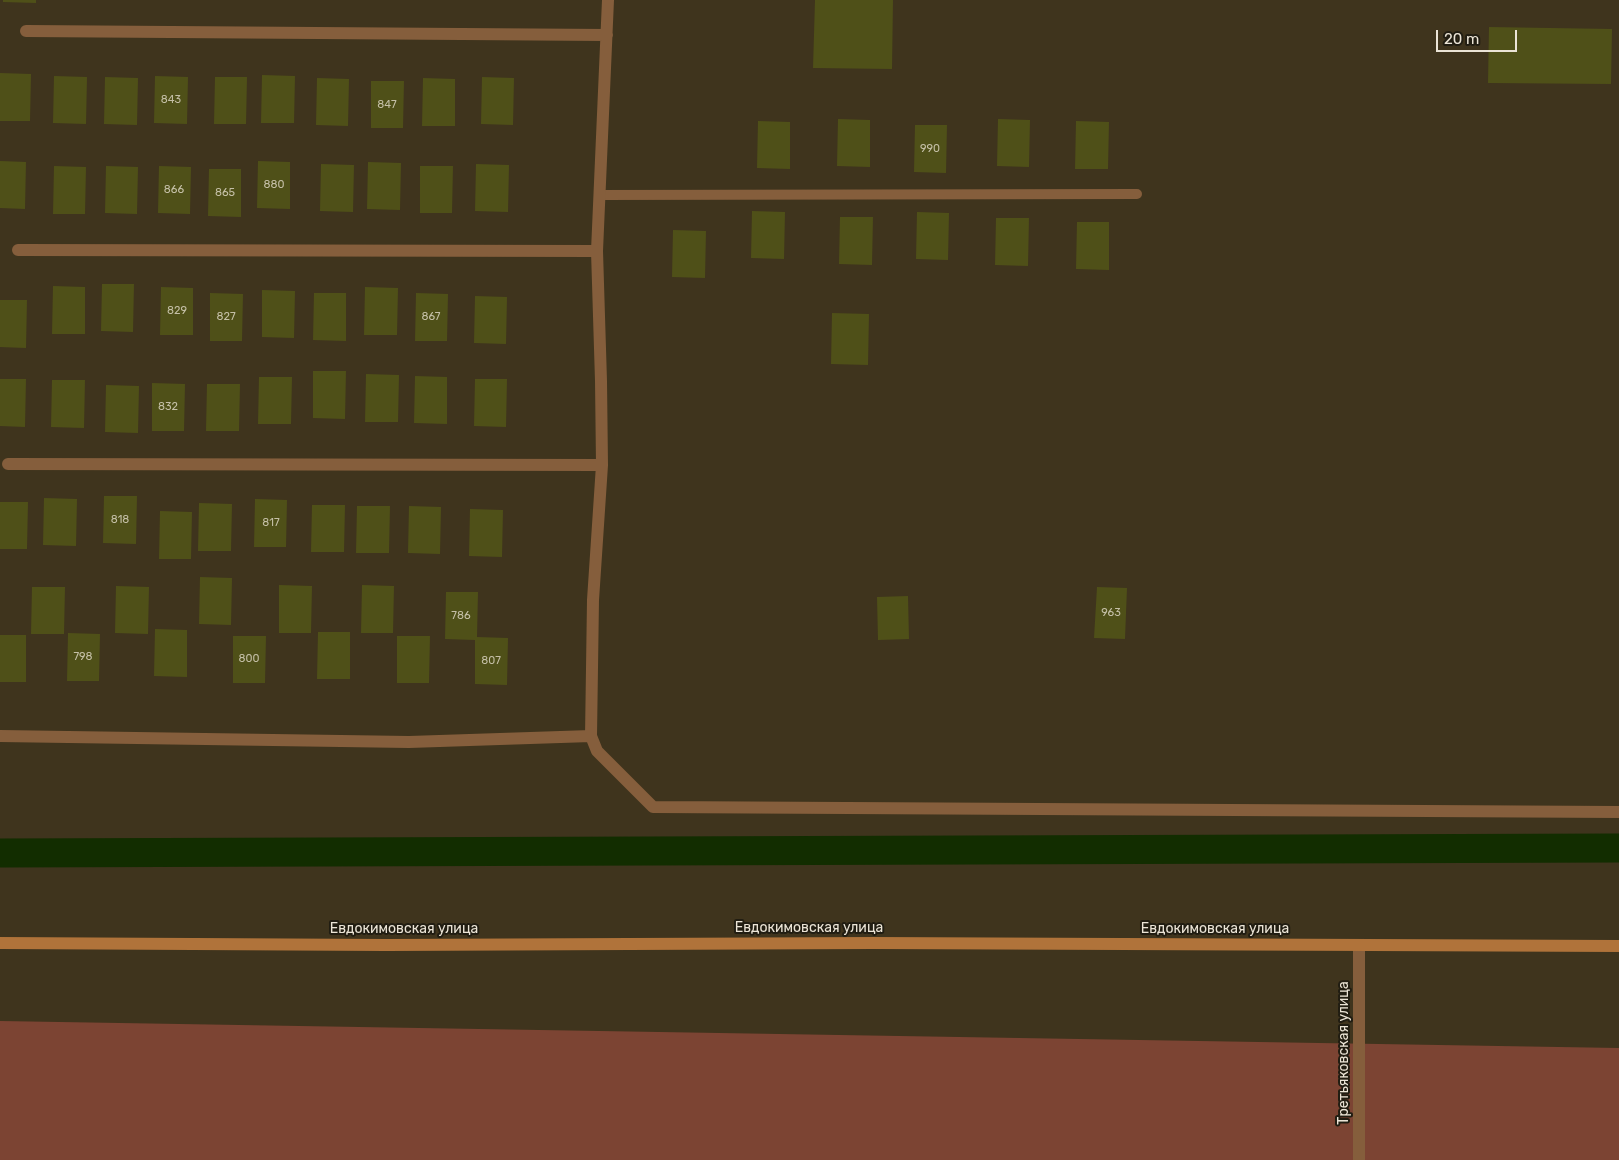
<!DOCTYPE html>
<html>
<head>
<meta charset="utf-8">
<style>
  body { margin:0 }
  #map { position:relative; width:1619px; height:1160px; overflow:hidden; background:#3f341d; font-family:Rubik,sans-serif }
  canvas { display:block }
  .scale { position:absolute; left:1436px; top:30px; width:81px; height:22px; box-sizing:border-box; border:2px solid #ebe4d6; border-top:0; padding-left:6px; font-size:15px; line-height:18px; white-space:nowrap; color:#ebe4d6; -webkit-text-stroke:4px #211d12; paint-order:stroke }
</style>
</head>
<body>
<div id="map">
<canvas width="1619" height="1160"></canvas>
<div class="scale">20 m</div>
</div>
<script>
const ctx = document.querySelector('canvas').getContext('2d');
ctx.lineJoin = 'round';
function fill(path, color) {
  ctx.fillStyle = color;
  ctx.fill(path, 'evenodd');
}
function poly(rows) {
  const path = new Path2D();
  for (const r of rows) {
    path.moveTo(r[0], r[1]);
    for (let i = 2; i < r.length; i += 2) path.lineTo(r[i], r[i + 1]);
  }
  return path;
}
function stroke(path, color, width, dash) {
  ctx.strokeStyle = color;
  ctx.lineWidth = width;
  ctx.lineCap = dash ? 'butt' : 'round';
  ctx.setLineDash(dash || []);
  ctx.stroke(path);
}
function write(font, color, halo, rows, align = 'center') {
  ctx.font = font + ' Rubik,sans-serif';
  ctx.lineWidth = 4;
  ctx.setLineDash([]);
  ctx.textBaseline = 'middle';
  ctx.strokeStyle = halo;
  ctx.fillStyle = color;
  for (const [text, x, y, turn = 0] of rows) {
    ctx.save();
    ctx.translate(x, y);
    ctx.rotate((+turn || 0) * Math.PI / 180);
    ctx.textAlign = isNaN(turn) ? turn : align;
    if (halo) ctx.strokeText(text, 0, 0);
    ctx.fillText(text, 0, 0);
    ctx.restore();
  }
}
fill(poly([
  [0,1021,1619,1048,1619,1160,0,1160]
]), '#7c4433');
stroke(poly([
  [0,853,1619,848]
]), '#122d00', 29);
fill(poly([
  [3,0,36,0,36,3,3,2],
  [815,0,893,0,892,69,813,68],
  [1489,27,1612,29,1611,84,1488,83],
  [0,73,31,74,30,121,0,121],
  [262,75,295,76,294,123,261,123],
  [54,76,87,77,86,124,53,123],
  [155,76,188,77,187,124,154,123],
  [105,77,138,78,137,125,104,124],
  [215,77,247,77,246,124,214,124],
  [482,77,514,78,513,125,481,124],
  [317,78,349,79,348,126,316,125],
  [423,78,455,79,455,126,422,126],
  [371,81,404,81,403,128,371,128],
  [838,119,870,120,870,167,837,166],
  [998,119,1030,120,1029,167,997,166],
  [758,121,790,122,790,169,757,168],
  [1076,121,1109,122,1108,169,1075,169],
  [915,125,947,125,946,173,914,172],
  [0,161,26,162,25,209,0,208],
  [258,161,290,162,290,209,257,208],
  [368,162,401,163,400,210,367,209],
  [321,164,354,165,353,212,320,211],
  [476,164,509,165,508,212,475,211],
  [54,166,86,167,85,214,53,214],
  [106,166,138,167,137,214,105,213],
  [159,166,191,167,190,214,158,213],
  [420,166,453,166,452,213,420,213],
  [209,169,241,169,241,217,208,216],
  [752,211,785,212,784,259,751,258],
  [917,212,949,213,948,260,916,259],
  [840,217,873,217,872,265,839,264],
  [996,218,1029,218,1028,266,995,265],
  [1077,222,1109,222,1109,270,1076,269],
  [673,230,706,231,705,278,672,277],
  [102,284,134,284,133,332,101,331],
  [53,286,85,287,85,334,52,334],
  [161,287,193,288,193,335,160,335],
  [365,287,398,288,397,335,364,335],
  [262,290,295,291,294,338,262,337],
  [210,293,243,294,242,341,210,341],
  [314,293,346,293,346,341,313,340],
  [416,293,448,294,447,341,415,341],
  [475,296,507,297,506,344,474,343],
  [0,300,27,300,26,348,0,347],
  [832,313,869,314,868,365,831,364],
  [313,371,346,371,345,419,313,418],
  [366,374,399,375,398,422,365,422],
  [415,376,447,377,447,424,414,423],
  [259,377,292,377,291,424,258,424],
  [0,379,26,379,25,427,0,426],
  [475,379,507,379,506,427,474,426],
  [52,380,85,380,84,428,51,427],
  [152,383,185,384,184,431,152,431],
  [207,384,240,384,239,431,206,431],
  [106,385,139,386,138,433,105,432],
  [104,496,137,496,136,544,103,543],
  [44,498,77,499,76,546,43,545],
  [255,499,287,500,286,547,254,547],
  [0,502,28,502,27,549,0,549],
  [199,503,232,504,231,551,198,551],
  [312,505,345,505,344,552,311,552],
  [357,506,390,506,389,553,356,553],
  [409,506,441,507,440,554,408,553],
  [470,509,503,510,502,557,469,556],
  [160,511,192,512,191,559,159,559],
  [200,577,232,578,231,625,199,624],
  [279,585,312,586,311,633,279,633],
  [362,585,394,586,393,633,361,633],
  [116,586,149,587,148,634,115,633],
  [32,587,65,587,64,634,31,634],
  [1097,587,1127,588,1125,639,1094,638],
  [446,592,478,592,477,637,508,638,507,685,475,684,475,640,445,639],
  [908,596,909,639,878,640,877,597],
  [155,629,187,630,187,677,154,676],
  [318,632,350,632,350,679,317,679],
  [68,633,100,634,99,681,67,681],
  [0,635,26,635,26,682,0,682],
  [233,636,266,636,265,683,233,683],
  [397,636,430,636,429,683,397,683]
]), '#4f5018');
stroke(poly([
  [599,195,1137,194]
]), '#855e3c', 10);
stroke(poly([
  [26,31,607,35],
  [18,250,597,251],
  [8,464,602,465],
  [0,736,409,742,591,736,593,600,602,465,601,381,597,251,608,0],
  [591,736,597,751,653,807,1619,812],
  [1359,1160,1359,945]
]), '#855e3c', 12);
stroke(poly([
  [0,943,386,945,873,943,1619,946]
]), '#b0733a', 12);
write('11px', '#c4bfa6', null, [
  ["843",171,100],
  ["847",387,105],
  ["990",930,149],
  ["880",274,185],
  ["866",174,190],
  ["865",225,193],
  ["829",177,311],
  ["827",226,317],
  ["867",431,317],
  ["832",168,407],
  ["818",120,520],
  ["817",271,523],
  ["963",1111,613],
  ["786",461,616],
  ["798",83,657],
  ["800",249,659],
  ["807",491,661]
]);
write('14px', '#ebe4d6', '#211d12', [
  ["Евдокимовская улица",809,928],
  ["Евдокимовская улица",404,929],
  ["Евдокимовская улица",1215,929],
  ["Третьяковская улица",1344,1053,-90]
]);
</script>
</body>
</html>
